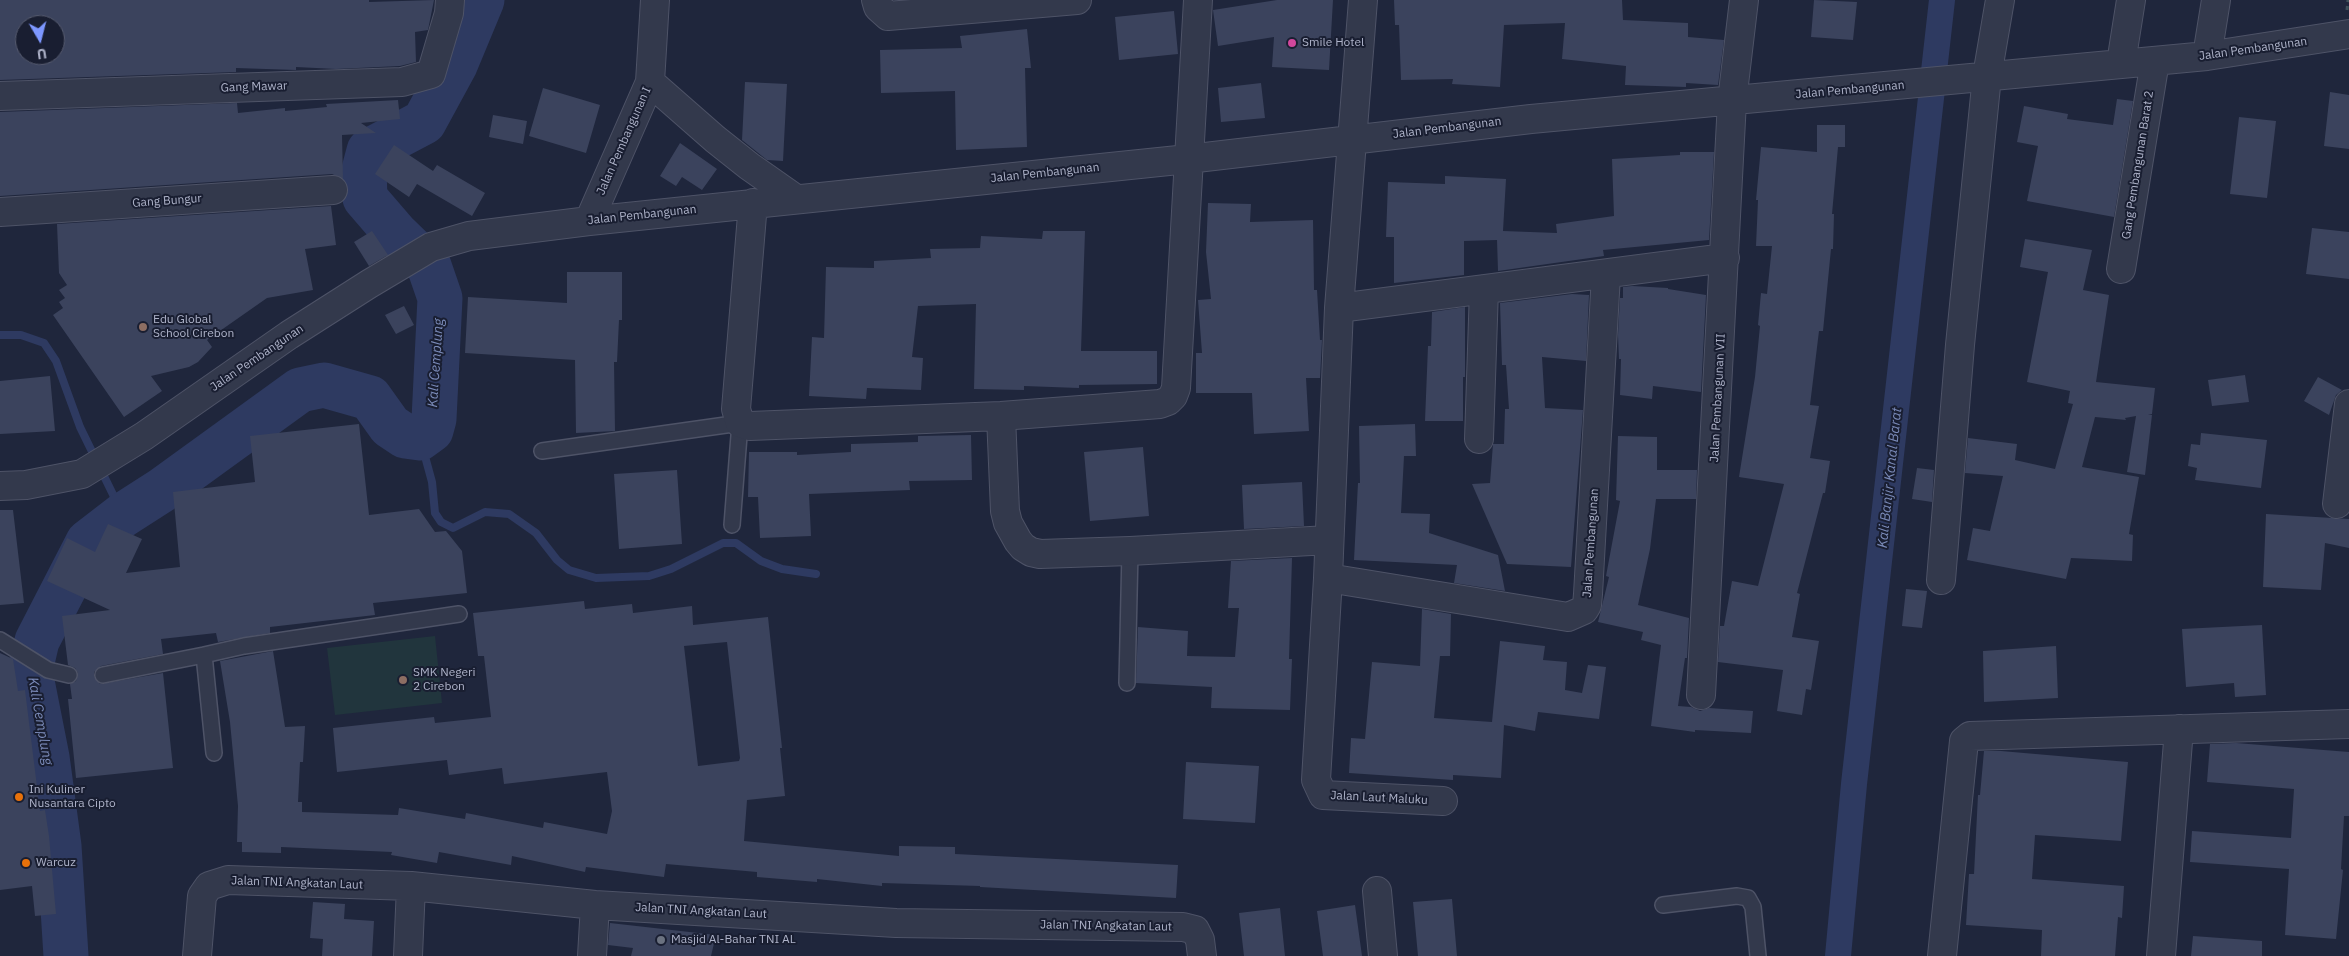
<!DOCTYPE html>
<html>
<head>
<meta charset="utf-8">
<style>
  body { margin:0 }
  #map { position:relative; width:2349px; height:956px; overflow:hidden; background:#1f263c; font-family:"IBM Plex Sans",sans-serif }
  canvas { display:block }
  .north { position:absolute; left:15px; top:15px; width:50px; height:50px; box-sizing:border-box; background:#191e31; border:1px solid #555a6e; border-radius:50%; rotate:172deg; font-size:14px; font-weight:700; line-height:20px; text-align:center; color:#aeb3c9 }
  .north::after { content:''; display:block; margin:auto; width:18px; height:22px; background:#7d97ff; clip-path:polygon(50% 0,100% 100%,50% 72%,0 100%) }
</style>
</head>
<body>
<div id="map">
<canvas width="2349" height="956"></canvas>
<div class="north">U</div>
</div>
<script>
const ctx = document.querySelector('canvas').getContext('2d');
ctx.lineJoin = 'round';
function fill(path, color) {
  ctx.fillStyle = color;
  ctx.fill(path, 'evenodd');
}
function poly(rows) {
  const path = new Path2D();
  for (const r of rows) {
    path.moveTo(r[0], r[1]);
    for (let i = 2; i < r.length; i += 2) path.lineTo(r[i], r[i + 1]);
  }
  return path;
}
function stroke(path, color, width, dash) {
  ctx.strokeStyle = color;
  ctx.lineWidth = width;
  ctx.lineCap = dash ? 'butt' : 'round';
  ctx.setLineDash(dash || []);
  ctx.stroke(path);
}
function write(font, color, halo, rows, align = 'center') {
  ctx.font = font + ' "IBM Plex Sans",sans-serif';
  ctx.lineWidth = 4;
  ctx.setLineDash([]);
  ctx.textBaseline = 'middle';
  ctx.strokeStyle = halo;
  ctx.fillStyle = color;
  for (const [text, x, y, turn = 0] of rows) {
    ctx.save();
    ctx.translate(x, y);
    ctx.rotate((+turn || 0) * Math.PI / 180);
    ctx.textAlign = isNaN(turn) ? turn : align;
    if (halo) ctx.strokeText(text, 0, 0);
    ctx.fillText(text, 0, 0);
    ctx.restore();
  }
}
fill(poly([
  [435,636,442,703,335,715,327,648]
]), '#21353d');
stroke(poly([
  [0,335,21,335,44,343,56,361,80,427,123,515],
  [420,438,432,482,435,513,441,522,453,528,485,512,509,514,536,533,557,560,569,570,596,578,649,576,671,569,723,543,736,543,761,561,782,569,816,574]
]), '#2e3a61', 8);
stroke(poly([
  [1838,956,1854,784,1942,0]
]), '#2e3a61', 26);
stroke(poly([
  [66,956,59,846,47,757,30,671,37,641,88,542,123,515,162,490,300,390,324,385,370,398,390,426,405,436,420,438,431,430,434,419,440,298,429,266,396,234,365,198,364,170,369,151,424,122,455,65,482,0]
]), '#2e3a61', 45);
fill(poly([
  [0,0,369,0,369,2,434,0,428,30,415,32,416,62,400,66,336,69,296,67,296,70,236,68,236,72,0,80],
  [25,25,55,25,55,55,25,55],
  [1277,0,1333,0,1329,70,1272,67,1274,37,1218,46,1213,10],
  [1394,0,1622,0,1623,20,1688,23,1688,37,1724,40,1718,85,1686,83,1686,87,1625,85,1626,66,1562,59,1565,23,1504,25,1500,87,1452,84,1453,79,1401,80,1399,25,1395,25],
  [1814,0,1857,2,1853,40,1811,37],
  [1174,11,1178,54,1119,60,1115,17],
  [1027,29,1031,68,1025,68,1027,147,956,150,955,91,881,93,880,50,962,48,960,36],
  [745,82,787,84,783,161,767,160,742,140],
  [1261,83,1265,118,1221,122,1218,88],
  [543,88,600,105,586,153,529,136],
  [2330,92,2349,95,2349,149,2324,146],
  [2117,99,2133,101,2114,217,2027,201,2038,146,2017,142,2024,106,2068,114,2067,119,2113,125],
  [398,100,400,119,361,123,376,133,342,135,343,179,332,174,0,196,0,112,237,103,238,113,285,108,285,111,327,107,326,104],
  [493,115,527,121,523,144,489,137],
  [2239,117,2276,121,2267,198,2230,194],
  [1817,125,1845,125,1845,147,1838,147,1832,214,1834,214,1833,249,1831,249,1823,331,1819,331,1810,405,1819,406,1810,458,1830,461,1825,493,1823,493,1797,593,1800,594,1792,637,1819,641,1811,690,1806,689,1802,715,1777,711,1783,670,1718,662,1720,626,1724,626,1732,581,1758,586,1784,484,1739,477,1755,377,1760,326,1758,325,1761,293,1767,294,1772,246,1756,246,1758,200,1756,200,1761,147,1817,152],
  [680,143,717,169,702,190,682,177,676,186,660,176],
  [394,145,433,171,437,165,485,193,472,216,417,184,409,197,375,174],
  [1680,152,1714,152,1709,240,1603,250,1604,256,1498,271,1497,240,1464,241,1464,275,1394,283,1394,237,1386,237,1388,182,1445,184,1445,176,1506,179,1503,231,1557,233,1556,224,1614,216,1612,159,1680,155],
  [1208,203,1251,204,1250,222,1313,220,1314,290,1317,290,1320,340,1322,340,1320,378,1306,378,1309,431,1254,434,1252,393,1196,393,1196,353,1202,353,1198,300,1211,299,1206,252],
  [331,206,336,245,305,249,313,290,267,298,207,340,212,347,198,362,189,367,151,376,162,391,124,417,53,315,63,308,59,302,65,298,59,290,67,285,59,273,57,224],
  [2312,228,2349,232,2349,279,2306,274],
  [372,231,388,255,369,266,354,242],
  [1043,231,1085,231,1081,351,1157,351,1157,384,1079,385,1079,388,1024,386,1024,390,974,389,976,304,918,306,912,357,923,358,921,390,867,388,866,399,809,396,812,337,824,338,826,267,874,268,874,261,931,258,930,249,980,248,981,236,1042,239],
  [2025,239,2092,250,2083,290,2109,295,2096,382,2155,388,2152,414,2148,415,2152,415,2145,475,2127,472,2136,416,2125,418,2126,420,2095,417,2082,467,2139,477,2129,534,2133,535,2132,561,2071,558,2066,579,1967,560,1973,528,1990,531,2003,476,1965,473,1968,438,2017,444,2015,460,2055,469,2073,404,2068,403,2070,391,2027,382,2048,272,2020,267],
  [567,272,622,272,622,320,619,320,617,362,614,362,615,431,576,433,575,360,465,353,468,297,567,303],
  [1632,286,1668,288,1668,289,1706,295,1701,392,1653,386,1652,399,1620,395,1621,359,1619,359,1618,335,1620,298,1623,298,1623,287],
  [1572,294,1589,295,1586,361,1542,357,1545,408,1583,410,1571,567,1507,564,1472,484,1490,483,1493,444,1504,444,1505,409,1509,409,1506,365,1502,365,1500,303],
  [404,306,414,325,396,334,385,315],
  [1465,307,1465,377,1463,377,1463,421,1425,421,1428,346,1431,346,1432,312],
  [2245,375,2249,402,2212,406,2208,380],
  [50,376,55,431,0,434,0,381],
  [2318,377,2342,390,2336,395,2329,415,2304,401],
  [359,424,369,515,419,509,435,532,446,531,462,551,467,593,373,603,375,615,270,627,270,633,218,642,216,633,161,639,163,654,101,666,94,672,94,676,100,684,163,673,173,768,76,778,68,699,72,699,70,684,76,681,78,673,75,668,68,665,62,616,110,610,47,581,67,538,95,552,108,524,142,539,126,573,180,567,173,492,255,482,250,436],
  [1415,424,1416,456,1404,456,1401,513,1430,514,1429,533,1498,555,1505,591,1454,583,1457,565,1354,560,1358,483,1360,483,1359,426],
  [2201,433,2267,440,2261,488,2195,480,2197,468,2188,466,2191,444,2200,445],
  [971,435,972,480,909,481,910,490,809,494,811,536,760,538,758,497,748,497,749,452,797,452,797,455,851,452,851,444,918,442,918,436],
  [1618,436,1657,437,1657,470,1697,470,1696,499,1656,499,1650,549,1638,605,1689,618,1687,658,1685,658,1678,706,1691,707,1700,711,1709,708,1753,711,1751,733,1695,730,1695,732,1651,726,1661,645,1641,640,1643,632,1598,622,1609,577,1606,576,1620,501,1616,500],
  [1143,447,1149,516,1090,521,1084,452],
  [1917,468,1934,470,1932,502,1912,499],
  [677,470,682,544,619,549,614,474],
  [1302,482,1304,526,1244,529,1242,485],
  [0,510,13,510,24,603,0,605],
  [2266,514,2349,519,2349,548,2325,543,2321,590,2263,587],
  [1292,558,1289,659,1292,659,1290,710,1211,708,1212,687,1136,683,1138,627,1188,631,1187,656,1235,657,1239,608,1228,608,1231,561],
  [1906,589,1927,591,1922,628,1902,626],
  [584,601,585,609,632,604,633,613,692,606,693,625,768,617,782,748,780,748,785,796,747,800,744,841,899,856,899,846,955,847,955,854,1178,865,1176,898,980,887,980,886,882,883,882,886,817,879,817,882,757,877,757,872,666,864,664,877,586,867,585,872,512,856,511,865,439,852,437,863,391,855,392,852,281,847,281,853,242,852,242,842,237,842,238,806,230,722,220,661,273,651,285,727,305,726,303,762,300,762,298,802,302,802,302,812,398,815,399,808,465,819,466,813,543,828,544,822,607,834,612,811,607,772,504,784,502,768,449,775,447,760,337,772,333,728,434,717,435,723,491,717,484,656,478,656,473,613],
  [727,642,740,758,739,761,698,766,684,646],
  [1422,609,1451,614,1450,656,1440,656,1434,718,1492,722,1500,641,1545,646,1543,660,1567,662,1565,690,1582,693,1588,665,1606,667,1599,719,1538,712,1535,731,1504,725,1501,778,1453,775,1453,780,1349,773,1351,738,1365,739,1372,662,1420,666],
  [2262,625,2266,695,2235,697,2234,683,2186,687,2182,629],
  [2056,646,2058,698,1984,702,1983,651],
  [0,653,13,659,18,691,25,690,40,811,45,810,49,836,56,914,35,916,32,886,0,890],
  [2236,743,2349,752,2349,816,2344,816,2341,869,2343,870,2336,939,2285,935,2289,869,2190,862,2192,831,2291,838,2294,789,2207,782,2210,744],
  [1984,751,2001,751,2128,762,2121,841,2035,835,2032,879,2124,886,2122,918,2118,917,2115,956,2041,956,2042,930,1966,925,1969,874,1974,874,1978,795,1980,795],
  [1186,762,1259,766,1255,823,1183,819],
  [1452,899,1457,956,1418,956,1413,902],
  [313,902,345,904,344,919,374,921,372,956,322,956,323,939,310,938],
  [1355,905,1362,956,1323,956,1317,911],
  [1280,908,1285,956,1244,956,1239,913],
  [610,923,716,935,711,956,631,956,633,948,608,945],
  [2193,936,2262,941,2262,956,2191,956]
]), '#3b435d');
const lane = poly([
  [542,451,740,423,732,525],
  [0,640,48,670,69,675],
  [204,655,244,646,459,614],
  [103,675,204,655,214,753],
  [1127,683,1130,551],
  [1663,905,1737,896,1748,898,1753,907,1758,956]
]);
const street = poly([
  [876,0,878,7,888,16,1077,0],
  [1363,0,1339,308,1328,578,1316,780,1323,795,1443,801],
  [2207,56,2216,0],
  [2121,63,2131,0],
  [650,82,715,139,749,166,796,199],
  [0,96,402,82,431,74,449,13,450,0],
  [753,203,736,409,740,423,750,426,1001,416,1160,404,1168,401,1173,396,1176,388,1198,0],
  [0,212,333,190],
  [589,221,650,82,655,0],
  [2121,269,2155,61],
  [1339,308,1725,258],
  [1001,416,1005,511,1008,523,1018,541,1023,547,1031,552,1040,554,1130,551,1329,540],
  [1479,439,1484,289],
  [0,486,26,485,82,474,144,436,289,335,369,284,431,247,469,236,589,221,1188,159,1531,119,2207,56,2349,34],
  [2337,504,2349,404],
  [1328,578,1568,617,1584,610,1587,605,1588,594,1606,275],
  [1941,580,1960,345,1987,76,2000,0],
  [1701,695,1732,101,1744,0],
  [1377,891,1383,956],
  [197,956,202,896,209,886,228,880,411,886,595,905,896,923,1183,927,1195,930,1200,940,1202,956],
  [408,956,411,886],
  [592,956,595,905],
  [1942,956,1964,741,1970,736,2349,724],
  [2161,956,2179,729]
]);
stroke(lane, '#4e5367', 18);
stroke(street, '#4e5367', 30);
stroke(poly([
  [2347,10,2348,0]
]), '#3f525b', 3, [4, 4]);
stroke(lane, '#33394c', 15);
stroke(street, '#33394c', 28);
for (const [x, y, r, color] of [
  [1292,43,5,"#d1479c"],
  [143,327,5,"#8d6e63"],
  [403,680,5,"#8d6e63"],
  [19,797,5,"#e8710a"],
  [26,863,5,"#e8710a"],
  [661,940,5,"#6b7280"]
]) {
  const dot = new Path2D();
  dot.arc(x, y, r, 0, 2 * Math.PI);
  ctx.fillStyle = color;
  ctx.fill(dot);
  stroke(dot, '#191e31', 2);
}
write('12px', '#aeb3c9', '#191e31', [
  ["Smile Hotel",1302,43],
  ["Edu Global",153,320],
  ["School Cirebon",153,334],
  ["SMK Negeri",413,673],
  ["2 Cirebon",413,687],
  ["Ini Kuliner",29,790],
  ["Nusantara Cipto",29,804],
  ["Warcuz",36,863],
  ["Masjid Al-Bahar TNI AL",671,940]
], 'left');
write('12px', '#aeb3c9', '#191e31', [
  ["Jalan Pembangunan",2253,49,-8],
  ["Gang Mawar",254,87,-2],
  ["Jalan Pembangunan",1850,90,-5],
  ["Jalan Pembangunan",1447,128,-7],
  ["Jalan Pembangunan I",624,141,-66],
  ["Gang Pembangunan Barat 2",2138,165,-81],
  ["Jalan Pembangunan",1045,173,-6],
  ["Gang Bungur",167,201,-4],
  ["Jalan Pembangunan",642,215,-6],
  ["Jalan Pembangunan",257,358,-34],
  ["Jalan Pembangunan VII",1718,398,-87],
  ["Jalan Pembangunan",1591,543,-86],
  ["Jalan Laut Maluku",1379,798,3],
  ["Jalan TNI Angkatan Laut",297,883,2],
  ["Jalan TNI Angkatan Laut",701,911,3],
  ["Jalan TNI Angkatan Laut",1106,926,1]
]);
write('italic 14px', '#7a8ab8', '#191e31', [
  ["Kali Cemplung",436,363,-86],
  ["Kali Banjir Kanal Barat",1890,478,-84],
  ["Kali Cemplung",40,721,80]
]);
</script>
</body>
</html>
